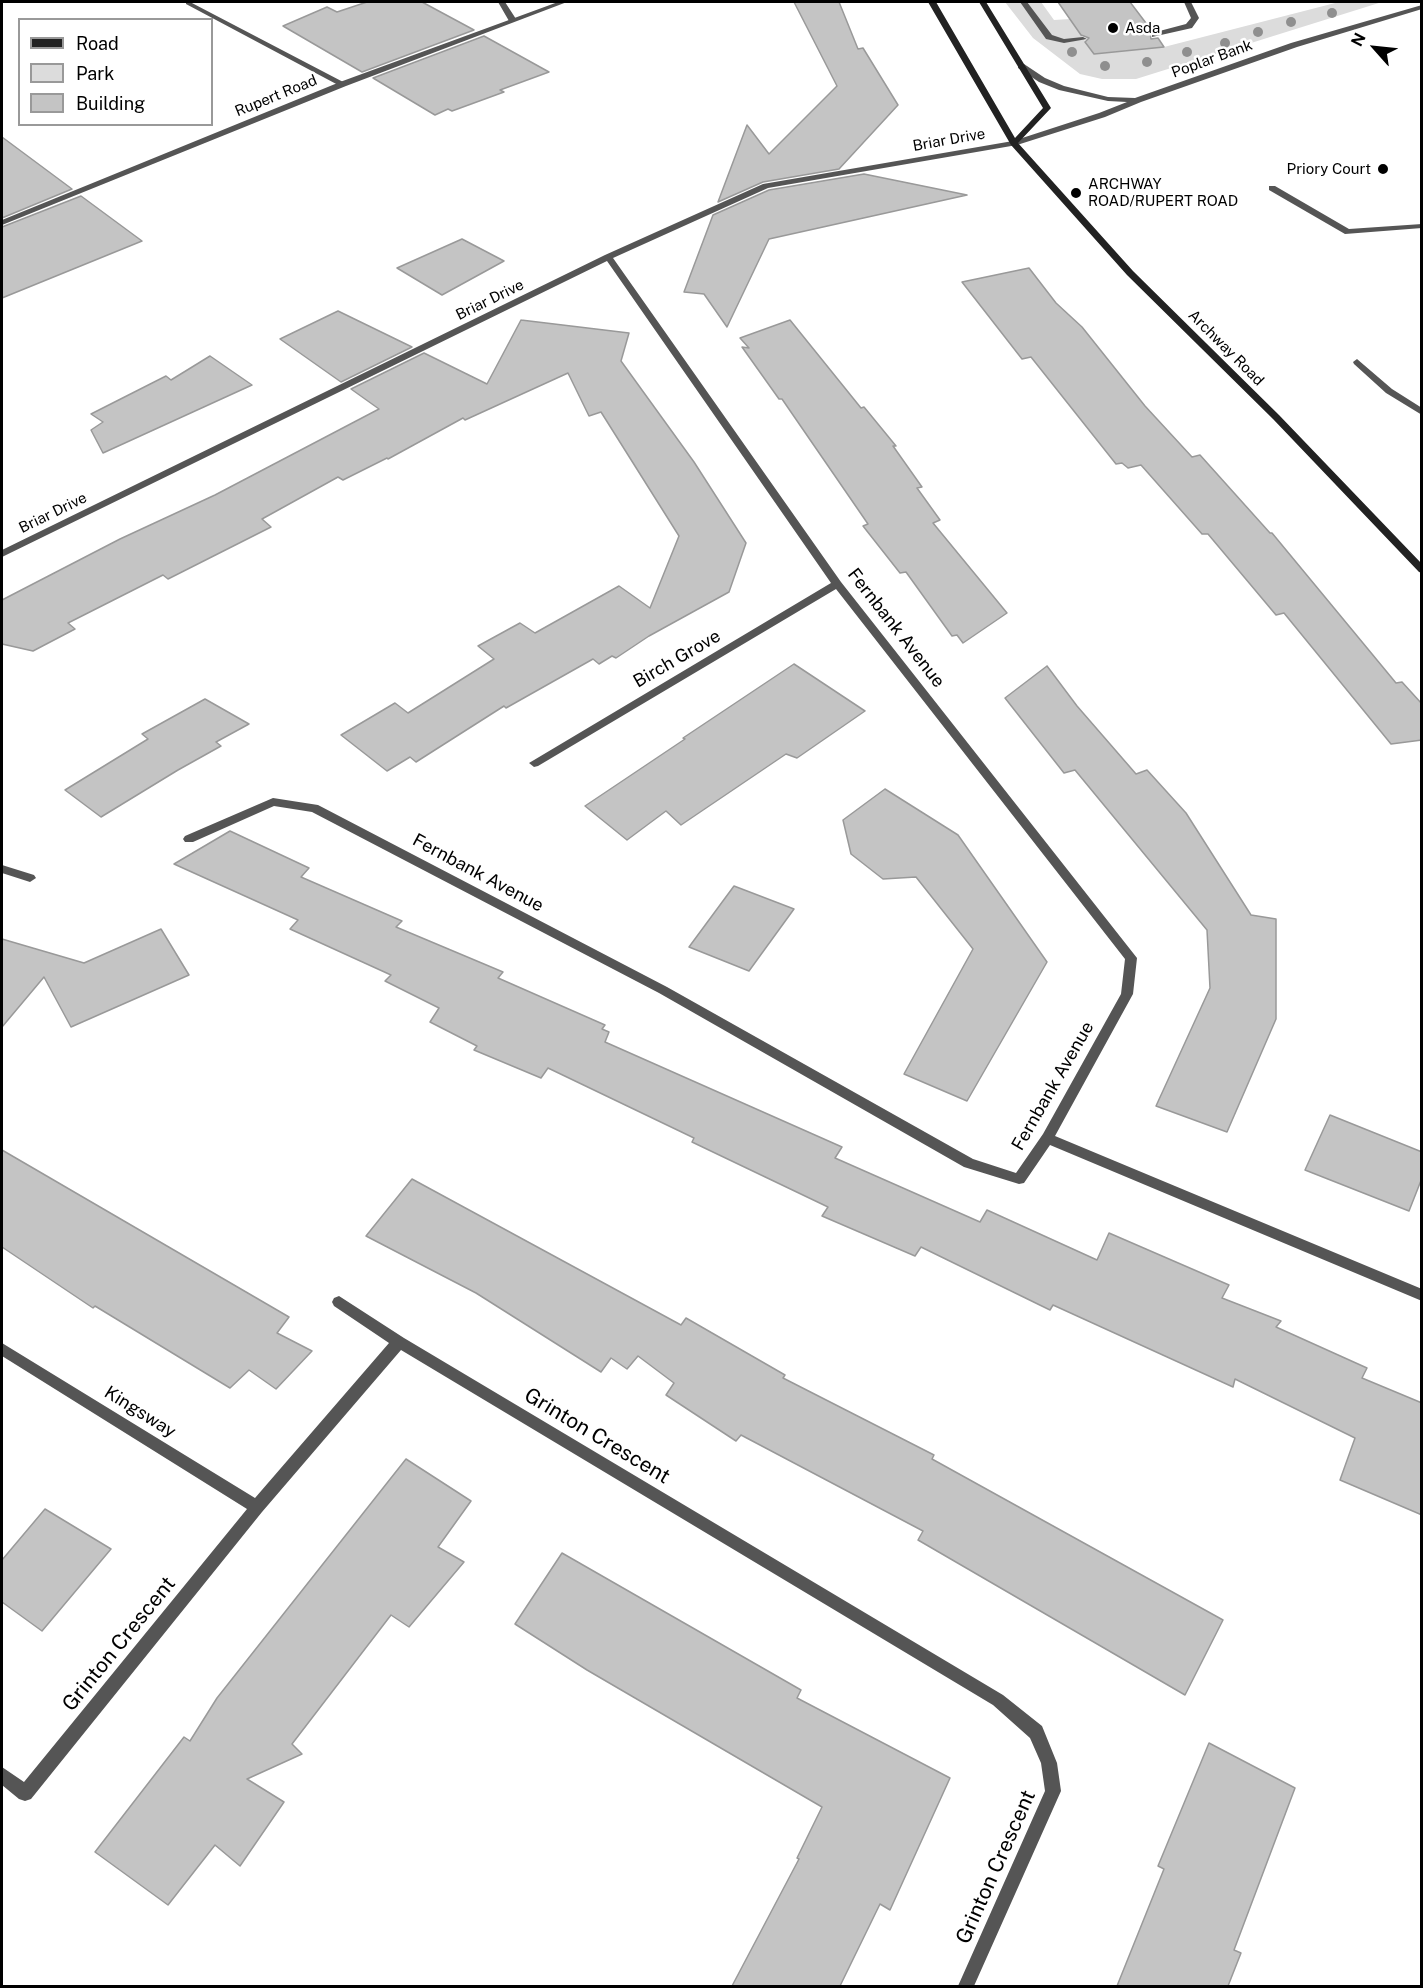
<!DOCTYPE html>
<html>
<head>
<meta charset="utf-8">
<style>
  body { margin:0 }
  #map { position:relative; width:1423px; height:1988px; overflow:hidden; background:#fff; font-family:"Public Sans",sans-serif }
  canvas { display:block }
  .frame { position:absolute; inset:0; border:3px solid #000; pointer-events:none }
  .legend { position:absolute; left:18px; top:18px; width:195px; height:108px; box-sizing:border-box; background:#fff; border:2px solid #999; margin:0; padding:8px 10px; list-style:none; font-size:18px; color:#000 }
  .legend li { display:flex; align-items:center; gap:12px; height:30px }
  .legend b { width:30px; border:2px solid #999 }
  .north { position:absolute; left:1345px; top:18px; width:60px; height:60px; -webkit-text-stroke:4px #fff; paint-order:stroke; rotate:297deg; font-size:16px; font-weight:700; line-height:24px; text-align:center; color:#000 }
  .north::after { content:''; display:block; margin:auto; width:21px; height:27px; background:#000; clip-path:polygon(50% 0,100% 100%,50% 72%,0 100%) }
</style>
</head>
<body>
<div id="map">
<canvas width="1423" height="1988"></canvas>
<div class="frame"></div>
<ul class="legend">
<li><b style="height:8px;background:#222"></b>Road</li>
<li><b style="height:16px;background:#dcdcdc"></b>Park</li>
<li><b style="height:16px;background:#c4c4c4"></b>Building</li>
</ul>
<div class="north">N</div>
</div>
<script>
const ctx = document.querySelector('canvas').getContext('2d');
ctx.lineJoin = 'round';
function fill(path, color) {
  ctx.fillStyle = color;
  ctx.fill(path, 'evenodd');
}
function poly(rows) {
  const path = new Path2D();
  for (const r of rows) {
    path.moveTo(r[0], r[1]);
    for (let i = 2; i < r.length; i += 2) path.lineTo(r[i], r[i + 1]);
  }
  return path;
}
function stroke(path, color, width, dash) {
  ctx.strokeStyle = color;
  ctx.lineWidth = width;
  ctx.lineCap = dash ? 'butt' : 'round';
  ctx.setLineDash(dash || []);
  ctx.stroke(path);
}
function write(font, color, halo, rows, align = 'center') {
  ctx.font = font + ' "Public Sans",sans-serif';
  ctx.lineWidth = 5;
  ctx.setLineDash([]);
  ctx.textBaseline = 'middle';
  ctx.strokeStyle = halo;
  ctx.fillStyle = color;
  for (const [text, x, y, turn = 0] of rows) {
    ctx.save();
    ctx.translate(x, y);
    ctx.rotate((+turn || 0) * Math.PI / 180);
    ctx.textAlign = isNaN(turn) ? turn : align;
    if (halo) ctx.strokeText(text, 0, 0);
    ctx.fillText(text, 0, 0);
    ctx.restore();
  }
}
fill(poly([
  [1005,2,1041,2,1054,20,1070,19,1094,54,1164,47,1339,2,1382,2,1136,79,1102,79,1080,74,1033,38]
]), '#dcdcdc');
const building = poly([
  [367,2,422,2,474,30,362,72,283,26,327,7,337,12,367,2],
  [794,2,839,2,858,49,863,48,898,105,839,169,763,182,718,202,747,125,769,154,837,86,794,2],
  [1058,2,1130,2,1152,31,1150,33,1151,39,1158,38,1164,47,1094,54,1085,42,1089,38,1081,35,1058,2],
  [484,36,549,72,500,90,504,92,452,111,448,109,435,115,373,78,484,36],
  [2,137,72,189,2,218,2,137],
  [864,174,967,195,769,239,727,327,704,294,684,292,713,215,769,190,864,174],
  [81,196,142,241,2,298,2,227,81,196],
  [462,239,504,261,442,295,397,268,462,239],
  [1029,268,1056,303,1082,327,1145,406,1192,457,1200,455,1270,533,1272,533,1396,683,1402,682,1422,704,1422,740,1391,744,1284,613,1276,615,1208,534,1202,534,1141,465,1128,468,1122,463,1116,464,1031,357,1022,359,962,282,1029,268],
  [338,311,412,347,341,382,280,339,338,311],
  [521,320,629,333,621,361,694,462,746,543,729,592,649,636,616,658,612,656,599,664,593,659,506,708,504,706,416,762,410,757,387,771,341,735,395,703,408,713,494,659,478,646,520,623,535,633,619,586,650,608,679,536,601,412,589,416,568,373,465,420,463,418,388,459,387,458,343,480,338,477,262,519,271,527,168,579,163,575,68,623,75,629,33,651,2,644,2,600,120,539,215,495,379,409,351,389,424,353,487,384,521,320],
  [790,320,861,408,864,407,896,446,893,446,922,487,917,488,940,520,933,523,1007,613,963,643,957,635,952,636,906,572,900,573,863,526,868,524,782,399,779,399,742,347,749,348,740,338,790,320],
  [210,356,252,385,103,453,91,430,103,422,91,414,166,376,171,380,210,356],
  [794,664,865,711,797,758,786,754,681,825,666,811,627,840,585,806,685,739,683,738,794,664],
  [1047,666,1077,706,1136,774,1147,770,1186,813,1251,915,1276,919,1276,1019,1227,1132,1156,1106,1210,988,1207,930,1075,770,1064,773,1005,698,1047,666],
  [205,699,249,724,216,742,221,746,178,770,101,817,65,790,148,739,142,734,205,699],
  [885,789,958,835,1047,962,967,1101,904,1074,973,949,916,877,883,879,851,854,843,820,885,789],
  [230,831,309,868,301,877,402,921,396,927,503,972,498,978,605,1025,602,1029,609,1032,605,1042,842,1147,835,1158,980,1222,987,1210,1097,1260,1109,1233,1229,1285,1222,1298,1281,1321,1276,1327,1367,1368,1362,1378,1422,1403,1422,1515,1340,1480,1355,1438,1235,1379,1233,1387,1053,1305,1050,1310,921,1247,915,1256,822,1216,828,1207,692,1142,694,1138,548,1068,541,1078,474,1050,477,1046,430,1022,439,1008,385,981,391,975,290,929,298,920,174,864,230,831],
  [734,886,794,909,749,971,689,947,734,886],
  [161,929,189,975,71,1027,44,977,2,1027,2,939,84,963,161,929],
  [1330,1115,1422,1152,1422,1178,1409,1211,1305,1170,1330,1115],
  [2,1150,289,1317,277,1333,312,1351,276,1389,249,1370,230,1388,95,1306,93,1308,2,1247,2,1150],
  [412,1179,681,1325,686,1318,785,1375,783,1378,934,1455,932,1459,1223,1620,1185,1695,918,1540,923,1531,741,1435,736,1441,666,1395,674,1383,638,1356,627,1369,611,1358,601,1372,476,1293,366,1236,412,1179],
  [406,1459,471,1501,438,1547,464,1562,409,1627,391,1615,292,1744,302,1754,247,1779,284,1802,240,1866,215,1845,168,1905,95,1852,184,1737,190,1741,217,1698,406,1459],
  [45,1509,111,1549,42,1631,2,1602,2,1560,45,1509],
  [562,1553,801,1690,797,1698,950,1778,890,1910,880,1904,840,1986,732,1986,799,1859,797,1858,822,1807,587,1670,515,1624,562,1553],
  [1209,1743,1295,1788,1234,1950,1241,1953,1228,1986,1117,1986,1164,1869,1158,1866,1209,1743]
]);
fill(building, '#c4c4c4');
stroke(building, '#999', 1.5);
fill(poly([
  [186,2,190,2,347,84,340,86,186,4,186,2],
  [1020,2,1027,2,1052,35,1064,39,1083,37,1087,39,1064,43,1046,39,1020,2],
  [1184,2,1191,2,1199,18,1192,28,1152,37,1152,33,1186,24,1191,18,1184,2],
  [1269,186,1275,186,1349,229,1422,224,1422,228,1345,234,1269,190,1269,186]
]), '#555');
fill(poly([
  [498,2,505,2,516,19,515,21,509,21,498,2],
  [1422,5,1422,9,1297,47,1141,102,1105,117,1017,145,768,188,613,258,841,582,1137,958,1133,994,1055,1136,1422,1289,1422,1301,1050,1145,1024,1183,1019,1184,964,1167,659,993,312,812,274,806,193,842,185,842,183,839,185,836,273,798,318,805,667,987,973,1159,1016,1173,1043,1134,1121,994,1125,959,836,589,538,766,534,767,529,763,831,583,607,261,2,557,2,550,605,255,763,184,1013,141,1099,113,1127,102,1108,101,1059,90,1039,82,1018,68,1018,64,1024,64,1045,78,1064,86,1108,97,1135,98,1291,43,1422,5],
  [1357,359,1392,389,1422,408,1422,415,1386,393,1354,364,1353,362,1357,359],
  [2,865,34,875,36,878,30,882,2,873,2,865],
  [339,1296,404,1338,1003,1695,1042,1726,1057,1763,1061,1791,974,1986,958,1986,1045,1791,1041,1763,1030,1738,993,1705,401,1350,262,1512,31,1799,25,1801,19,1799,2,1785,2,1767,24,1782,247,1509,2,1356,2,1343,255,1498,389,1343,334,1306,332,1302,334,1298,339,1296]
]), '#555');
fill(poly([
  [558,2,567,2,346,86,2,225,2,220,340,82,558,2]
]), '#555');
fill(poly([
  [928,2,936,2,1015,138,1043,108,979,2,986,2,1051,108,1018,143,1133,271,1279,415,1422,564,1422,573,1419,572,1273,419,1127,275,1011,145,928,2]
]), '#222');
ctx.fillStyle = '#8f8f8f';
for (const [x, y] of [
  [1332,13],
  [1291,22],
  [1258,32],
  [1225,43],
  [1072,52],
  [1187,52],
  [1147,62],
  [1105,66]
]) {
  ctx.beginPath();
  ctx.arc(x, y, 5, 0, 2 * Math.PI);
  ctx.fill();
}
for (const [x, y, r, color] of [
  [1113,28,6,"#000"],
  [1383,169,6,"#000"],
  [1076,193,6,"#000"]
]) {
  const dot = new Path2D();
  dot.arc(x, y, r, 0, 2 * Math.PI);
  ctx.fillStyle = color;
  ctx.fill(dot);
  stroke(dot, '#fff', 2);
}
write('15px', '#000', '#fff', [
  ["Asda",1125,28],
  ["Priory Court",1371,169,"right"],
  ["ARCHWAY",1088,184],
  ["ROAD/RUPERT ROAD",1088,201]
], 'left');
write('15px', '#000', '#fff', [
  ["Poplar Bank",1212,59,-20],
  ["Rupert Road",276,96,-22],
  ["Briar Drive",949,140,-10],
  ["Briar Drive",490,300,-26],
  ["Archway Road",1226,348,45],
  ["Briar Drive",53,513,-26]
]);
write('18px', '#000', '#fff', [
  ["Fernbank Avenue",896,628,52],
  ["Birch Grove",677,659,-30],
  ["Fernbank Avenue",478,873,28],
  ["Fernbank Avenue",1053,1086,-60],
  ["Kingsway",140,1412,32]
]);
write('21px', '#000', '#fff', [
  ["Grinton Crescent",597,1436,31],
  ["Grinton Crescent",119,1644,-51],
  ["Grinton Crescent",996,1867,-66]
]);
</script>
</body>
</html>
